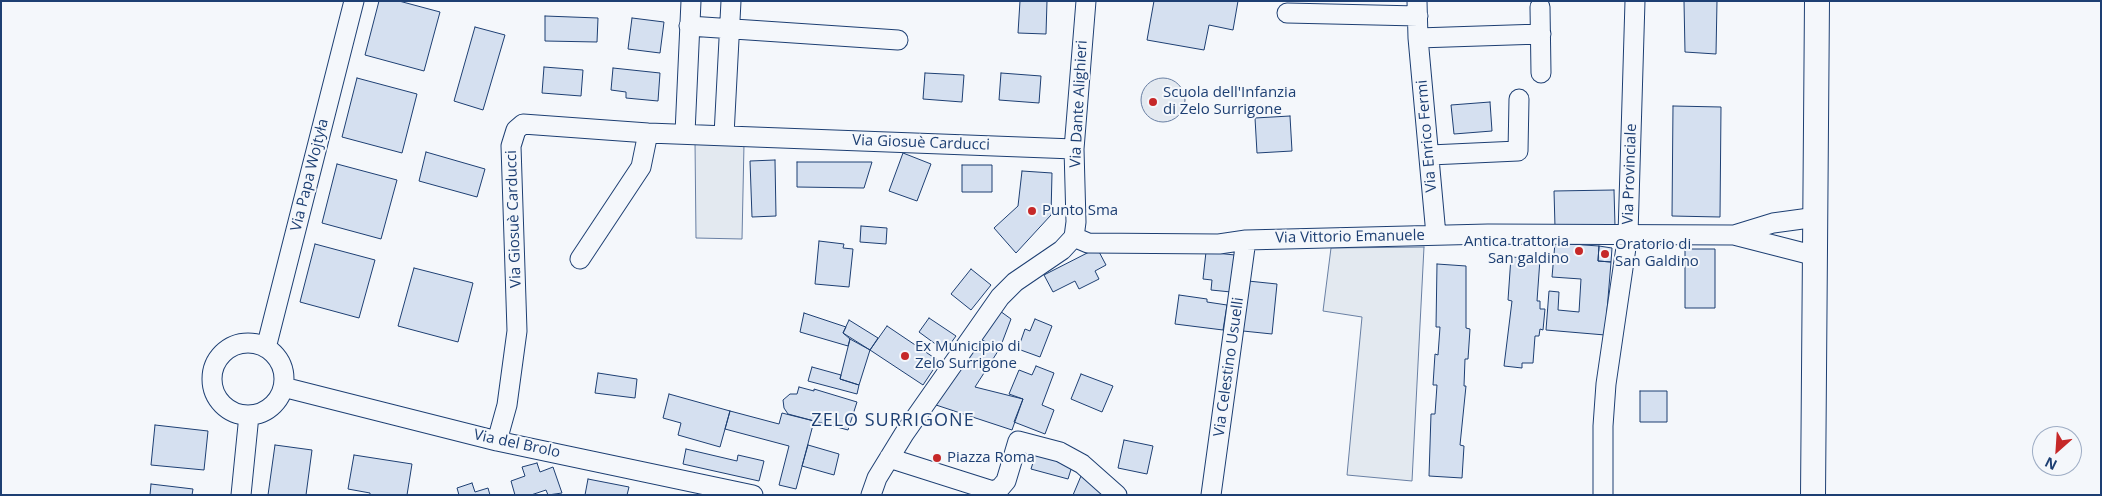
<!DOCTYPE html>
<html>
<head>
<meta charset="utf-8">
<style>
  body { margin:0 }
  #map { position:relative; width:2102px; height:496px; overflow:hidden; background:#f4f7fb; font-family:"Open Sans",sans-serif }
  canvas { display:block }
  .frame { position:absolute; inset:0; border:2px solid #1d3f73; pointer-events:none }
  .north { position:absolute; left:2032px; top:426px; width:50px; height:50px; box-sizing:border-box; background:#f4f7fb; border:1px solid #9eadc5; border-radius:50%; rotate:206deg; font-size:14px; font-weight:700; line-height:20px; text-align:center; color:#1d3f73 }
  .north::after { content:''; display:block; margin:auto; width:18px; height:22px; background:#c62828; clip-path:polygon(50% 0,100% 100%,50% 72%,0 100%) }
</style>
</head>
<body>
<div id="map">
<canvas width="2102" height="496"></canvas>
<div class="frame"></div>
<div class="north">N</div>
</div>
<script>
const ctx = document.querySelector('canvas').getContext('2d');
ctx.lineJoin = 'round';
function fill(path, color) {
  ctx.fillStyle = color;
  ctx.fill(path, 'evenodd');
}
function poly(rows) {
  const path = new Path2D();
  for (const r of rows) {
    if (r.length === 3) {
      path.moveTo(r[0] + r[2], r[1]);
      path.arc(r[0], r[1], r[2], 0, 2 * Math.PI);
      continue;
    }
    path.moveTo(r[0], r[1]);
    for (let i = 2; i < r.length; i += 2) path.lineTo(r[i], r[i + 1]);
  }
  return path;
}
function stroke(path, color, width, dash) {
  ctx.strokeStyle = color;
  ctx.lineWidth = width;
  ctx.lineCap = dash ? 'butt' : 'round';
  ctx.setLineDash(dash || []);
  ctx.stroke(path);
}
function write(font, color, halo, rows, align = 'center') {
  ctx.font = font + ' "Open Sans",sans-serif';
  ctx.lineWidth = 4;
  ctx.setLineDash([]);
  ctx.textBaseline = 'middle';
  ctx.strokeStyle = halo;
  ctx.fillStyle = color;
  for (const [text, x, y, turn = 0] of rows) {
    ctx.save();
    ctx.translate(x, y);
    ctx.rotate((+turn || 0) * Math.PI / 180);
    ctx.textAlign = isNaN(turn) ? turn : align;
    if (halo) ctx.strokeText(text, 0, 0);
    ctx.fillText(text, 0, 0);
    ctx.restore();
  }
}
const green = poly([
  [1163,100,22],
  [695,140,744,144,742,239,696,238,695,140],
  [1424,247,1412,481,1347,475,1362,317,1323,311,1331,248,1424,247]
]);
fill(green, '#e3e9f0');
stroke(green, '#687fa3', 1);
const building = poly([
  [379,1,399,1,440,12,424,71,365,55,379,1],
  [1020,1,1047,1,1046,34,1018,33,1020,1],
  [1154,1,1238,1,1233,30,1209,25,1204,50,1147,40,1154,1],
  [1684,1,1717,1,1716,54,1685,52,1684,1],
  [545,16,598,18,597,42,545,41,545,16],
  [632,18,664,22,660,53,628,49,632,18],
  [475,27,505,35,483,110,454,101,475,27],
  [544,67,583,70,581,96,542,93,544,67],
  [613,68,660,73,658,101,626,98,626,92,611,90,613,68],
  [925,73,964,75,962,102,923,99,925,73],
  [1001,73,1041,76,1039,103,999,100,1001,73],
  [357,78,417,94,402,153,342,137,357,78],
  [1490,102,1492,131,1454,134,1451,105,1490,102],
  [1673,106,1721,107,1720,217,1672,216,1673,106],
  [1290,116,1292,151,1257,153,1255,118,1290,116],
  [426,152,485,169,477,197,419,181,426,152],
  [903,153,931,164,917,201,889,191,903,153],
  [775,160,776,216,752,217,750,161,775,160],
  [797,162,872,162,864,188,797,187,797,162],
  [337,164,397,180,381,239,322,223,337,164],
  [962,165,992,165,992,192,962,192,962,165],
  [1022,171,1052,173,1051,215,1016,253,994,228,1018,206,1022,171],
  [1614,190,1615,226,1555,227,1554,191,1614,190],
  [861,226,887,228,886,244,860,242,861,226],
  [819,241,844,244,843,248,853,249,849,287,815,284,819,241],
  [1555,243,1599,246,1598,261,1611,262,1605,335,1546,330,1549,291,1559,292,1558,310,1579,312,1581,279,1552,277,1555,243],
  [315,244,375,260,359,318,300,302,315,244],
  [1599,246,1612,248,1611,262,1598,261,1599,246],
  [1097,248,1106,265,1095,271,1099,279,1079,289,1075,281,1053,292,1044,275,1097,248],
  [1685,249,1715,249,1715,308,1685,308,1685,249],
  [1206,252,1235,255,1231,292,1211,290,1212,280,1203,279,1206,252],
  [1511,257,1540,259,1537,301,1540,301,1540,309,1545,309,1543,330,1540,329,1539,336,1535,336,1533,363,1522,363,1522,368,1504,366,1512,301,1508,300,1511,257],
  [1437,264,1466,266,1466,328,1470,329,1468,359,1465,359,1464,386,1466,386,1460,445,1464,446,1462,478,1429,476,1431,414,1435,414,1437,385,1433,385,1435,354,1438,355,1440,327,1436,327,1437,264],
  [414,268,473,283,458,342,398,326,414,268],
  [971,269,991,285,971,310,951,294,971,269],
  [1248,281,1277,284,1272,334,1243,331,1248,281],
  [1179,295,1207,299,1207,302,1227,305,1223,330,1175,324,1179,295],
  [1000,311,1011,319,1000,348,979,339,1000,311],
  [804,313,846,327,843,333,850,339,848,346,800,332,804,313],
  [929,318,956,336,945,351,919,332,929,318],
  [1035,319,1052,326,1040,357,1018,349,1025,329,1030,331,1035,319],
  [849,320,878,338,870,350,843,333,849,320],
  [887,326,939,361,923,385,870,350,887,326],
  [850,339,870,350,859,385,840,379,850,339],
  [979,339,1000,348,975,387,1023,399,1012,430,936,405,979,339],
  [1036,366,1054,373,1042,405,1054,410,1045,434,1014,422,1023,399,1009,394,1019,370,1032,375,1036,366],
  [812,367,841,375,840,379,859,385,857,394,808,381,812,367],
  [598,373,637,379,635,398,595,393,598,373],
  [1081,374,1113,386,1102,412,1071,399,1081,374],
  [799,387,814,391,814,389,857,402,848,430,788,414,784,408,783,400,790,394,797,394,799,387],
  [1640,391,1667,391,1667,422,1640,422,1640,391],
  [669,394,730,411,720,447,678,435,681,423,663,418,669,394],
  [730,411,779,424,782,413,814,421,796,489,779,485,789,446,725,429,730,411],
  [155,425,208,431,204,470,151,465,155,425],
  [1124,440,1153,446,1147,474,1118,468,1124,440],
  [275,445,312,450,306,495,268,495,275,445],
  [808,445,839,454,834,475,802,466,808,445],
  [686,449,737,461,738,455,764,461,759,481,683,464,686,449],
  [1036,453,1073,463,1068,479,1031,469,1036,453],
  [354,455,412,464,407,495,370,495,370,493,348,489,354,455],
  [537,463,540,472,553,467,562,493,548,495,546,490,531,495,515,495,511,481,525,476,522,467,537,463],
  [1081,476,1107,495,1073,495,1081,476],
  [588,479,629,487,627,495,585,495,588,479],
  [472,483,475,492,488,488,490,495,459,495,457,488,472,483],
  [151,484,193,489,192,495,150,495,151,484]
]);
fill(building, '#d5e0f0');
stroke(building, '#1d3f73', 1);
const minor = poly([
  [1417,1,1418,38,1436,235],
  [1540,7,1541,73],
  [1287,13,1418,16],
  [689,26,898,40],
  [1418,38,1541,34],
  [685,133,691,1],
  [724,135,731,1],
  [1430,155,1518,151,1519,99],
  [1734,235,1773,223,1817,217],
  [1074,237,1088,243,1219,244,1246,240,1488,234,1734,235,1816,256],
  [580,259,641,167,648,133],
  [248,379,36],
  [266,348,354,1],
  [283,387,497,441,753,495],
  [497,441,507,405,517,331,511,146,516,130,523,124,648,133,1074,149],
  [889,458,993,491,1000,488,1006,481,1018,441,1060,452,1082,464,1117,495],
  [241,495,249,415],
  [871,495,877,478,904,434,1000,297,1015,282,1062,250,1074,237,1076,222,1074,149,1086,1],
  [1211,495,1246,240],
  [1603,495,1603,426,1606,384,1628,234,1635,1]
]);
const major = poly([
  [1813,495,1817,1]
]);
stroke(minor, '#1d3f73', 21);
stroke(major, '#1d3f73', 26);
stroke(minor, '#f4f7fb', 19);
stroke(major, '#f4f7fb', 24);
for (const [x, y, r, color] of [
  [1153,102,5,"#c62828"],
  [1032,211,5,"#c62828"],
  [1579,251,5,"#c62828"],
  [1605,254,5,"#c62828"],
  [905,356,5,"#c62828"],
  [937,458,5,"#c62828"]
]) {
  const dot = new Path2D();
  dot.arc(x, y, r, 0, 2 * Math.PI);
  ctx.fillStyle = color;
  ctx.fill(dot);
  stroke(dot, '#f4f7fb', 2);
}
write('15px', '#1d3f73', '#f4f7fb', [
  ["Scuola dell'Infanzia",1163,93],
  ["di Zelo Surrigone",1163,110],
  ["Punto Sma",1042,211],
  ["Antica trattoria",1569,242,"right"],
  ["San galdino",1569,259,"right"],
  ["Oratorio di",1615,245],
  ["San Galdino",1615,262],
  ["Ex Municipio di",915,347],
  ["Zelo Surrigone",915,364],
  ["Piazza Roma",947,458]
], 'left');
write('15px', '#1d3f73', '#f4f7fb', [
  ["Via Dante Alighieri",1079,104,-87],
  ["Via Enrico Fermi",1427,136,-95],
  ["Via Giosuè Carducci",921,143,2],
  ["Via Provinciale",1630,174,-88],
  ["Via Papa Wojtyła",310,175,-76],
  ["Via Giosuè Carducci",514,219,-92],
  ["Via Vittorio Emanuele",1350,237,-1],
  ["Via Celestino Usuelli",1229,367,-82],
  ["Via del Brolo",517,444,12]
]);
ctx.letterSpacing = '1px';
write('18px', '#1d3f73', '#f4f7fb', [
  ["ZELO SURRIGONE",893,421]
]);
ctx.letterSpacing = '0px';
</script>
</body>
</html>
